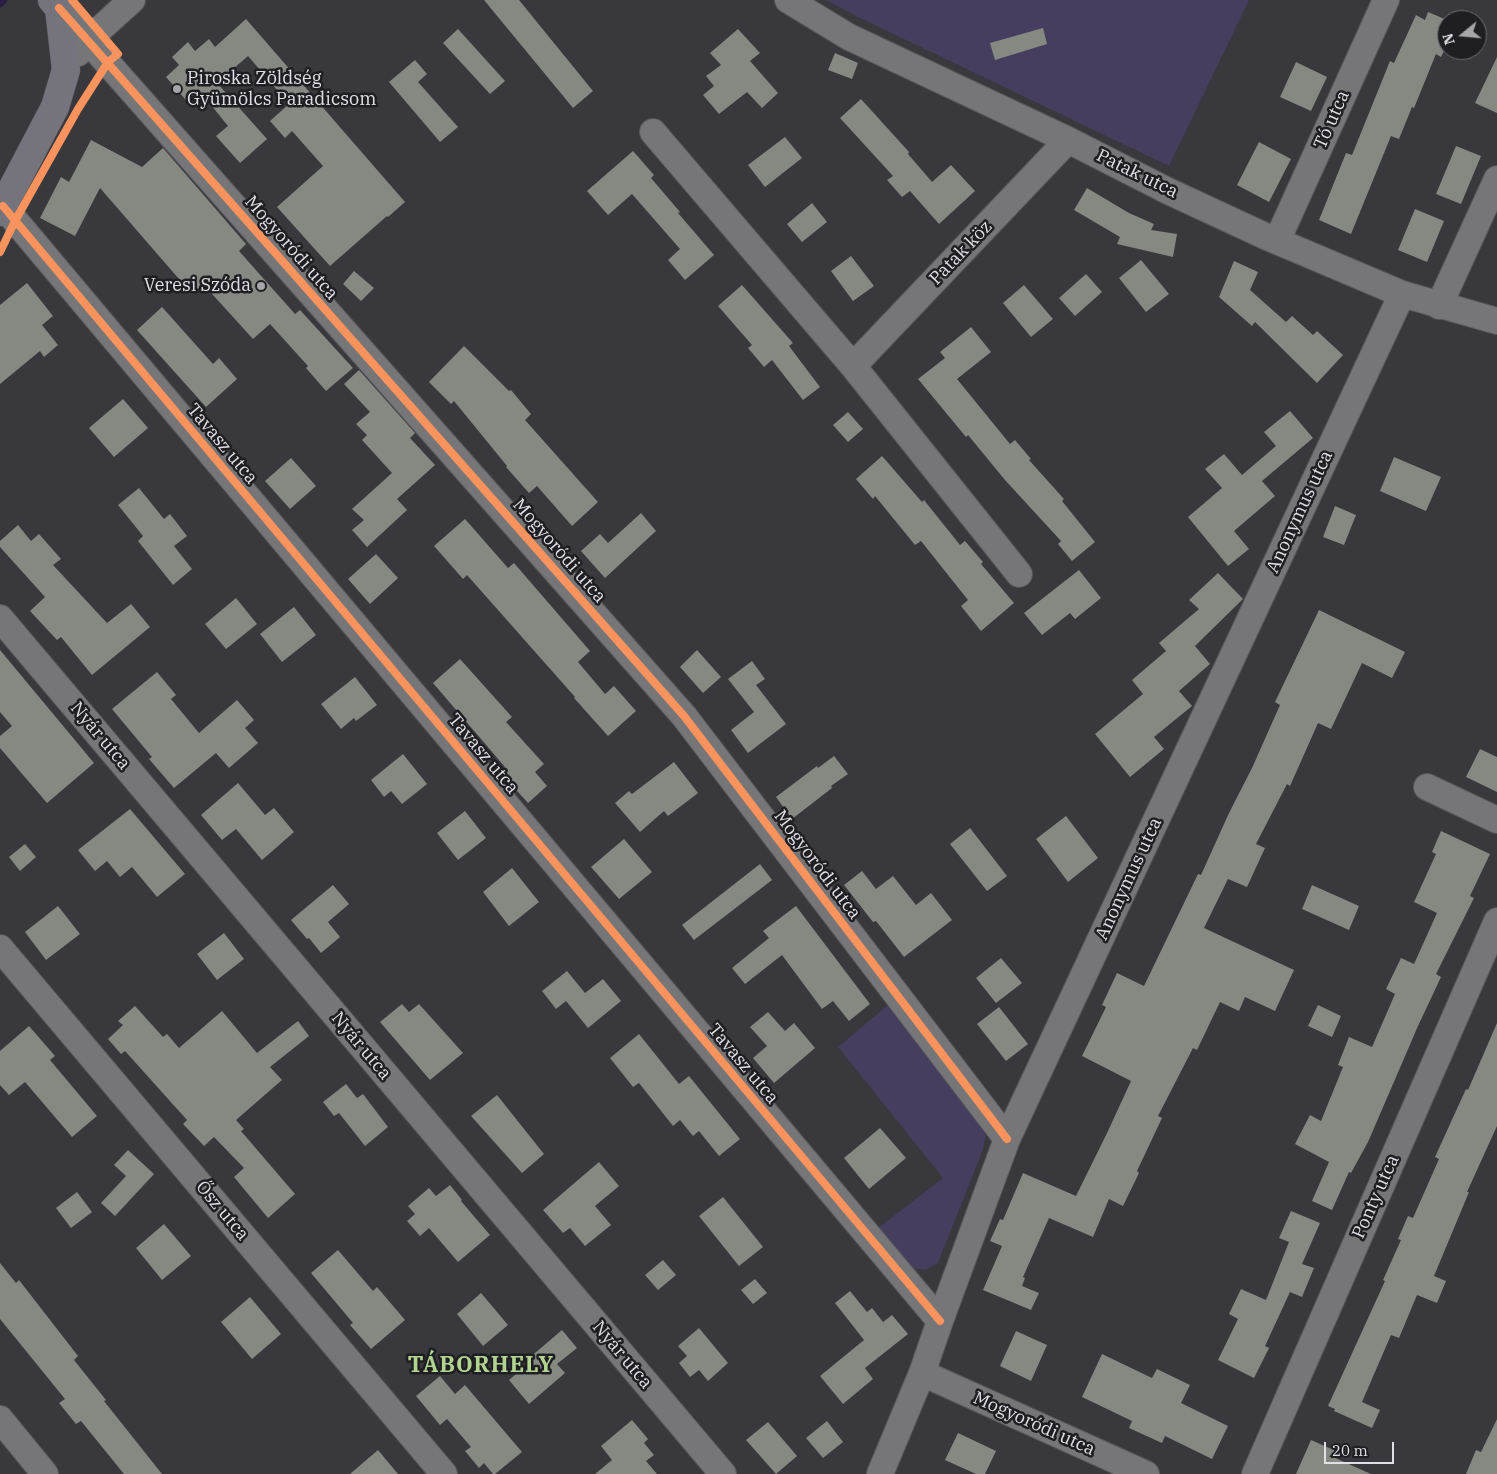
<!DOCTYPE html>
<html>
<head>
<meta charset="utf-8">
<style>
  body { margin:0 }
  #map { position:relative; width:1497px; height:1474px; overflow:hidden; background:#39383c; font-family:"IBM Plex Serif",serif }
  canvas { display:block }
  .north { position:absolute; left:1437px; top:10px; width:50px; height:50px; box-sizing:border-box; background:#1f1e22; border:1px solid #6c6b70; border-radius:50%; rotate:253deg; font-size:14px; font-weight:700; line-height:20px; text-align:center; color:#e0dfe5 }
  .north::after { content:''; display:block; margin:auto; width:18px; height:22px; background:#a6a5aa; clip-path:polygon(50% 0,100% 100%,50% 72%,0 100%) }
  .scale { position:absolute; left:1324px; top:1442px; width:70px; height:22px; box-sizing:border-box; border:2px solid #e0dfe5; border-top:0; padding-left:6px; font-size:15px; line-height:18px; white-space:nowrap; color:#e0dfe5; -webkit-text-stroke:4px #1f1e22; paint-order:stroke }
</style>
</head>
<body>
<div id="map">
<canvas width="1497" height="1474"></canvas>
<div class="north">N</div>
<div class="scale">20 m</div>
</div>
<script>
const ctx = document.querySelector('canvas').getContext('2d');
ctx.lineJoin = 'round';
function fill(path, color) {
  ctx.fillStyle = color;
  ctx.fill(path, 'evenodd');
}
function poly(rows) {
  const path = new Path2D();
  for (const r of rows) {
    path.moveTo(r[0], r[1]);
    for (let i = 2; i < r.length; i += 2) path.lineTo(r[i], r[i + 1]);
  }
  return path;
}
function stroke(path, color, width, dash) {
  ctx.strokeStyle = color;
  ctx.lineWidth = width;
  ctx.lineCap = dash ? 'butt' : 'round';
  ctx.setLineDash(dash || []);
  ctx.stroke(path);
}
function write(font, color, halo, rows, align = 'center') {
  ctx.font = font + ' "IBM Plex Serif",serif';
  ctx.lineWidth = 5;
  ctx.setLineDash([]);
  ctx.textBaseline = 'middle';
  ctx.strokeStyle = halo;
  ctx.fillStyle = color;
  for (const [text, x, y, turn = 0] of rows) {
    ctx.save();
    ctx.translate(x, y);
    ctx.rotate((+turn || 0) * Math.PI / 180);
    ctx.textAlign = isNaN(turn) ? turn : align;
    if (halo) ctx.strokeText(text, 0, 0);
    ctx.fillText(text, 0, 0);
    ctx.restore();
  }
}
fill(poly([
  [827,0,1249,0,1169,166,856,16],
  [888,1005,979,1120,986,1136,982,1152,938,1263,925,1270,910,1268,877,1229,943,1178,838,1047]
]), '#453e5f');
stroke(poly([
  [0,4,4,0]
]), '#2a1f42', 7);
fill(poly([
  [484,0,519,0,593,91,573,108],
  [1428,12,1447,20,1447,44,1441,57,1436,54,1414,108,1412,107,1399,139,1391,136,1351,234,1319,220,1346,153,1352,155,1390,61,1394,63,1416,15,1425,20],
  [246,19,405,202,388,217,387,216,330,266,277,207,323,166,292,131,285,138,270,121,289,104,267,78,248,56,217,83,267,139,240,163,216,136,228,126,203,95,191,106,166,77,179,65,172,57,188,42,195,51,209,39,215,47],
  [1043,28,1047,44,995,60,990,43],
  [458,29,505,81,490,94,443,43],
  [738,29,760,53,750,61,778,93,762,108,747,92,719,114,703,95,714,86,706,76,721,65,710,53],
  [835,53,858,63,852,79,828,70],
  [1497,57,1497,113,1475,103],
  [415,60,427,74,418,82,458,127,440,142,389,82],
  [1296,62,1327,77,1311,111,1280,97],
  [861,99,909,152,908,154,932,182,951,165,975,191,939,224,910,191,902,197,887,180,893,176,840,118],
  [785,137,802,158,765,187,748,165],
  [91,140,142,167,163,148,246,244,239,251,295,314,300,310,353,368,326,391,306,368,308,366,270,324,253,339,203,284,192,294,100,188,75,236,40,218,61,177,69,182],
  [1259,142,1291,159,1269,202,1237,185],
  [1456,146,1481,156,1461,204,1436,194],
  [633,151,654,175,651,178,680,212,678,213,714,255,685,280,668,260,680,249,632,194,608,215,587,191],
  [1087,188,1129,213,1154,224,1151,230,1177,234,1173,257,1117,244,1120,237,1074,210],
  [812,203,827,222,802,242,787,224],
  [1415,209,1444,221,1427,262,1398,250],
  [851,256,874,286,853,301,831,271],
  [1141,260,1169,294,1146,312,1119,278],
  [1234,261,1258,272,1250,290,1286,322,1292,316,1313,335,1317,331,1343,355,1317,383,1255,322,1252,326,1219,297],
  [354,271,374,288,361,301,343,284],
  [1086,274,1102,292,1075,316,1059,298],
  [27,283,53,316,42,325,58,345,44,357,40,351,0,384,0,305],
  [742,285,793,343,789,346,820,387,803,400,772,360,764,367,748,348,752,345,718,306],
  [1024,285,1053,319,1031,337,1003,303],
  [162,307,213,364,219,358,237,379,206,407,137,330],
  [971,327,991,352,957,379,1010,444,1015,440,1031,459,1029,460,1064,499,1062,501,1095,542,1072,561,1058,544,1061,541,1005,480,968,435,966,437,918,379,945,358,940,352],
  [464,346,509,391,511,390,531,414,525,420,598,502,572,526,537,486,529,493,506,467,507,466,454,401,451,404,429,382],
  [359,370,415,433,410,438,435,465,397,499,407,510,367,547,352,530,364,520,352,509,392,473,362,440,367,435,356,424,370,412,344,384],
  [123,399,148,428,114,457,89,428],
  [1290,411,1313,438,1262,481,1275,496,1234,531,1249,549,1228,566,1188,517,1222,488,1205,469,1224,454,1242,475,1276,446,1264,432],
  [848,412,863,429,848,442,833,425],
  [882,456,922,502,924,500,960,545,965,541,983,562,981,564,1014,603,981,631,961,606,968,600,921,541,915,545,875,496,873,499,856,479],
  [1394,457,1441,477,1426,511,1380,491],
  [291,458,316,486,290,509,265,481],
  [139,488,164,519,170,514,187,536,174,546,192,569,173,585,138,541,143,536,118,505],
  [1335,506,1356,515,1344,545,1323,537],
  [641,513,656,531,605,578,581,551,600,534,608,543],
  [465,519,508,568,514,563,590,651,578,662,605,694,614,686,636,711,608,736,574,698,575,697,467,575,463,579,434,546],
  [18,525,31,541,39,534,61,559,53,565,107,623,131,604,150,627,92,675,61,637,57,640,30,611,45,597,0,547,0,541],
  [376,554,398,578,370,604,348,579],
  [1079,570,1101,598,1075,619,1070,613,1042,635,1024,613],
  [1218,573,1243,599,1195,646,1210,664,1179,691,1192,706,1154,737,1164,749,1130,777,1095,734,1143,694,1132,680,1166,651,1159,643,1199,609,1189,600],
  [236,598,257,624,226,649,205,624],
  [294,607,316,635,282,662,260,634],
  [1319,610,1405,652,1392,678,1362,663,1331,729,1318,723,1290,786,1287,784,1256,844,1265,848,1247,887,1228,879,1204,928,1294,970,1275,1011,1245,997,1239,1011,1220,1002,1197,1050,1193,1048,1158,1116,1162,1118,1137,1171,1139,1173,1123,1206,1109,1199,1093,1237,1049,1218,1023,1277,1025,1278,1022,1286,1039,1293,1031,1310,983,1290,1002,1246,990,1241,1000,1219,1003,1220,1023,1173,1076,1196,1108,1131,1131,1081,1082,1056,1106,1007,1102,1005,1117,973,1144,986,1198,874,1201,875,1229,813,1252,768,1280,705,1275,702],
  [0,650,94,763,47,803,0,748,0,736,12,726,0,712],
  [697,650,721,677,703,693,680,667],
  [460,659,512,717,506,722,544,764,535,772,547,786,528,803,500,772,505,767,433,683],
  [752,661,765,679,756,685,786,724,748,753,731,730,754,712,728,679],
  [157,672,176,695,171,699,199,733,237,700,254,720,245,728,258,743,229,768,216,753,174,788,149,759,152,757,112,709],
  [355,677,377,705,356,721,354,718,341,729,321,704],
  [1480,749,1497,757,1497,792,1466,777],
  [403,754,427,784,402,804,391,791,384,797,371,780],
  [834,756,848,774,831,786,832,788,792,819,776,797,817,766,818,768],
  [674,762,698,793,668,816,664,811,640,832,615,803,629,791,632,794],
  [238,783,265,815,274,808,294,832,262,860,236,829,222,840,201,815],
  [130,809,185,874,157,897,132,867,120,877,107,861,95,871,78,850],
  [465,811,486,838,458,860,437,833],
  [1066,816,1098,858,1068,882,1036,839],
  [970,828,1007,876,987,891,950,844],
  [1441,831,1490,854,1470,896,1474,898,1436,974,1441,977,1418,1026,1368,1142,1351,1173,1349,1172,1332,1210,1312,1201,1329,1162,1295,1144,1310,1115,1321,1121,1343,1067,1338,1065,1349,1037,1372,1047,1395,994,1386,989,1401,958,1414,964,1437,913,1414,902,1436,854,1432,852],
  [624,839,652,872,619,899,591,867],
  [25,844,36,857,20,871,9,857],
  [760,864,772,880,694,940,682,925],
  [512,868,539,902,509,926,483,892],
  [862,871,876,889,893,876,916,905,931,893,952,920,904,957,876,921,873,922,844,885],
  [333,885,349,904,328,922,340,937,321,953,309,938,307,939,291,920],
  [1312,885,1359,906,1349,930,1302,909],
  [58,906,80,934,46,960,25,932],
  [796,906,870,1004,849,1021,833,1001,822,1009,782,955,745,984,732,968,769,938,763,931],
  [224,933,244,959,217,980,197,954],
  [1001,958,1022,983,996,1003,976,978],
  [567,971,585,993,603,979,621,1001,588,1028,566,1001,556,1009,542,991],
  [402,1004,409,1012,419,1004,463,1053,430,1080,380,1022],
  [1318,1005,1341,1016,1332,1037,1308,1026],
  [135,1006,163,1037,167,1034,179,1048,222,1011,257,1053,298,1021,309,1036,270,1067,282,1080,236,1120,244,1129,241,1131,295,1194,268,1218,234,1177,244,1168,214,1137,204,1146,183,1124,187,1120,125,1051,121,1054,108,1039,123,1025,118,1021],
  [999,1007,1028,1044,1006,1061,977,1024],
  [768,1012,785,1031,794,1023,815,1048,774,1083,753,1058,767,1046,750,1027],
  [1497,1023,1497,1126,1467,1192,1469,1192,1434,1276,1446,1281,1437,1303,1417,1295,1399,1338,1391,1335,1362,1402,1380,1410,1372,1428,1334,1411,1335,1409,1328,1406,1385,1281,1383,1280,1401,1240,1398,1239,1408,1216,1413,1218,1439,1159,1435,1157,1466,1089,1468,1090],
  [29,1026,55,1056,50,1060,97,1116,72,1137,25,1082,9,1095,0,1085,0,1051],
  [639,1034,679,1084,689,1076,740,1139,719,1156,699,1131,693,1136,680,1120,673,1126,639,1083,633,1087,610,1058],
  [346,1084,357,1098,363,1094,388,1127,365,1146,339,1113,334,1116,323,1102],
  [497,1095,544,1154,522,1173,471,1116],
  [880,1128,906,1158,869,1189,844,1158],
  [128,1150,154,1174,115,1216,101,1203,126,1176,114,1165],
  [599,1162,619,1186,595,1206,611,1225,585,1246,570,1228,563,1233,543,1210],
  [450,1185,462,1200,461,1201,490,1235,458,1262,429,1228,420,1236,407,1221,415,1214,408,1206,429,1188,436,1196],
  [77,1192,92,1212,71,1228,56,1208],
  [723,1197,763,1247,739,1266,699,1216],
  [1291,1211,1320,1223,1302,1264,1314,1268,1302,1297,1290,1292,1265,1346,1269,1348,1254,1378,1218,1360,1238,1319,1229,1314,1241,1289,1266,1300,1289,1242,1279,1238],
  [164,1224,191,1256,162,1280,136,1248],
  [338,1250,373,1291,377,1287,405,1320,371,1349,350,1325,353,1323,311,1273],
  [663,1260,676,1275,658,1290,645,1275],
  [0,1263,16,1283,19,1280,78,1356,74,1360,106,1400,104,1401,162,1474,124,1474,81,1421,76,1424,59,1403,65,1399,0,1319],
  [755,1279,767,1293,753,1304,741,1290],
  [850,1291,867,1312,872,1308,883,1322,892,1315,908,1334,865,1368,873,1379,843,1404,820,1376,864,1340,835,1303],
  [481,1293,508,1325,483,1346,457,1314],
  [250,1297,281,1334,252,1359,221,1322],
  [699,1328,728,1363,708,1381,699,1370,690,1377,679,1363,687,1356,678,1346],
  [562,1330,577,1348,557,1364,565,1373,529,1404,509,1380,530,1362,528,1359],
  [1016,1331,1047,1345,1031,1381,1000,1366],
  [1102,1354,1152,1378,1157,1369,1190,1385,1181,1403,1228,1426,1212,1459,1165,1436,1162,1443,1129,1428,1132,1421,1082,1397],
  [440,1376,455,1394,465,1385,522,1452,495,1474,493,1474,484,1463,479,1468,465,1451,471,1447,447,1419,440,1425,416,1396],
  [1497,1419,1497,1474,1466,1474,1476,1450,1481,1452],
  [632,1420,648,1439,644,1443,654,1455,646,1461,657,1474,595,1474,612,1460,601,1446],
  [827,1421,843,1442,823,1458,806,1438],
  [768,1422,797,1456,776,1474,746,1440],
  [958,1433,996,1451,985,1474,976,1474,945,1460],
  [1311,1440,1336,1451,1333,1457,1371,1474,1296,1474],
  [378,1450,398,1474,350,1474]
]), '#858982');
const minor = poly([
  [788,0,849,37,1068,140,1168,191,1265,236,1402,294,1497,321],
  [59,8,684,716,1007,1139],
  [78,53,88,40,132,0],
  [653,132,853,366,1019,574],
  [3,206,940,1321],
  [1277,241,1386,0],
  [1439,306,1497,179],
  [853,366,1068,140],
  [0,618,723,1474],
  [1427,787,1497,820],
  [0,948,444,1474],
  [922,1373,1146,1474],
  [0,1419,45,1474],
  [880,1474,922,1373,940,1321,1007,1139,1402,294],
  [1255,1474,1497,921]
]);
const major = poly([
  [0,212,55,107,66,70,59,8,52,0]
]);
stroke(minor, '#57565a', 28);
stroke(major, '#57565a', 29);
stroke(minor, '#767679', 26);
stroke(major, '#75747c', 28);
stroke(poly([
  [59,8,684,716,1007,1139],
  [3,206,940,1321],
  [0,252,15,221,78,109,108,62,118,54,72,0]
]), '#f8935d', 8);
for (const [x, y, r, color] of [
  [177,89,5,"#a6a5aa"],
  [261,286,5,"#a6a5aa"]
]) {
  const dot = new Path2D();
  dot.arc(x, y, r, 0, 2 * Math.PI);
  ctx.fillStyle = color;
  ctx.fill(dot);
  stroke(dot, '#1f1e22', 2);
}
write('18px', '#e0dfe5', '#1f1e22', [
  ["Piroska Zöldség",187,79],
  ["Gyümölcs Paradicsom",187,100],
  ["Veresi Szóda",251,286,"right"]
], 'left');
write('18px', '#e0dfe5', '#1f1e22', [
  ["Tó utca",1332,120,-66],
  ["Patak utca",1137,174,26],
  ["Mogyoródi utca",291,248,49],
  ["Patak köz",961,253,-46],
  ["Tavasz utca",222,444,50],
  ["Anonymus utca",1300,512,-65],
  ["Mogyoródi utca",559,551,49],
  ["Nyár utca",100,736,50],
  ["Tavasz utca",483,754,50],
  ["Mogyoródi utca",817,865,53],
  ["Anonymus utca",1129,879,-65],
  ["Nyár utca",361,1046,50],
  ["Tavasz utca",743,1064,50],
  ["Ponty utca",1376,1197,-66],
  ["Ősz utca",222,1211,50],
  ["Nyár utca",622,1355,50],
  ["Mogyoródi utca",1034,1424,24]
]);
ctx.letterSpacing = '1px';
write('bold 22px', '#b1d590', '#1f1e22', [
  ["TÁBORHELY",481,1366]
]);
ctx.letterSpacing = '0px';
</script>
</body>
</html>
